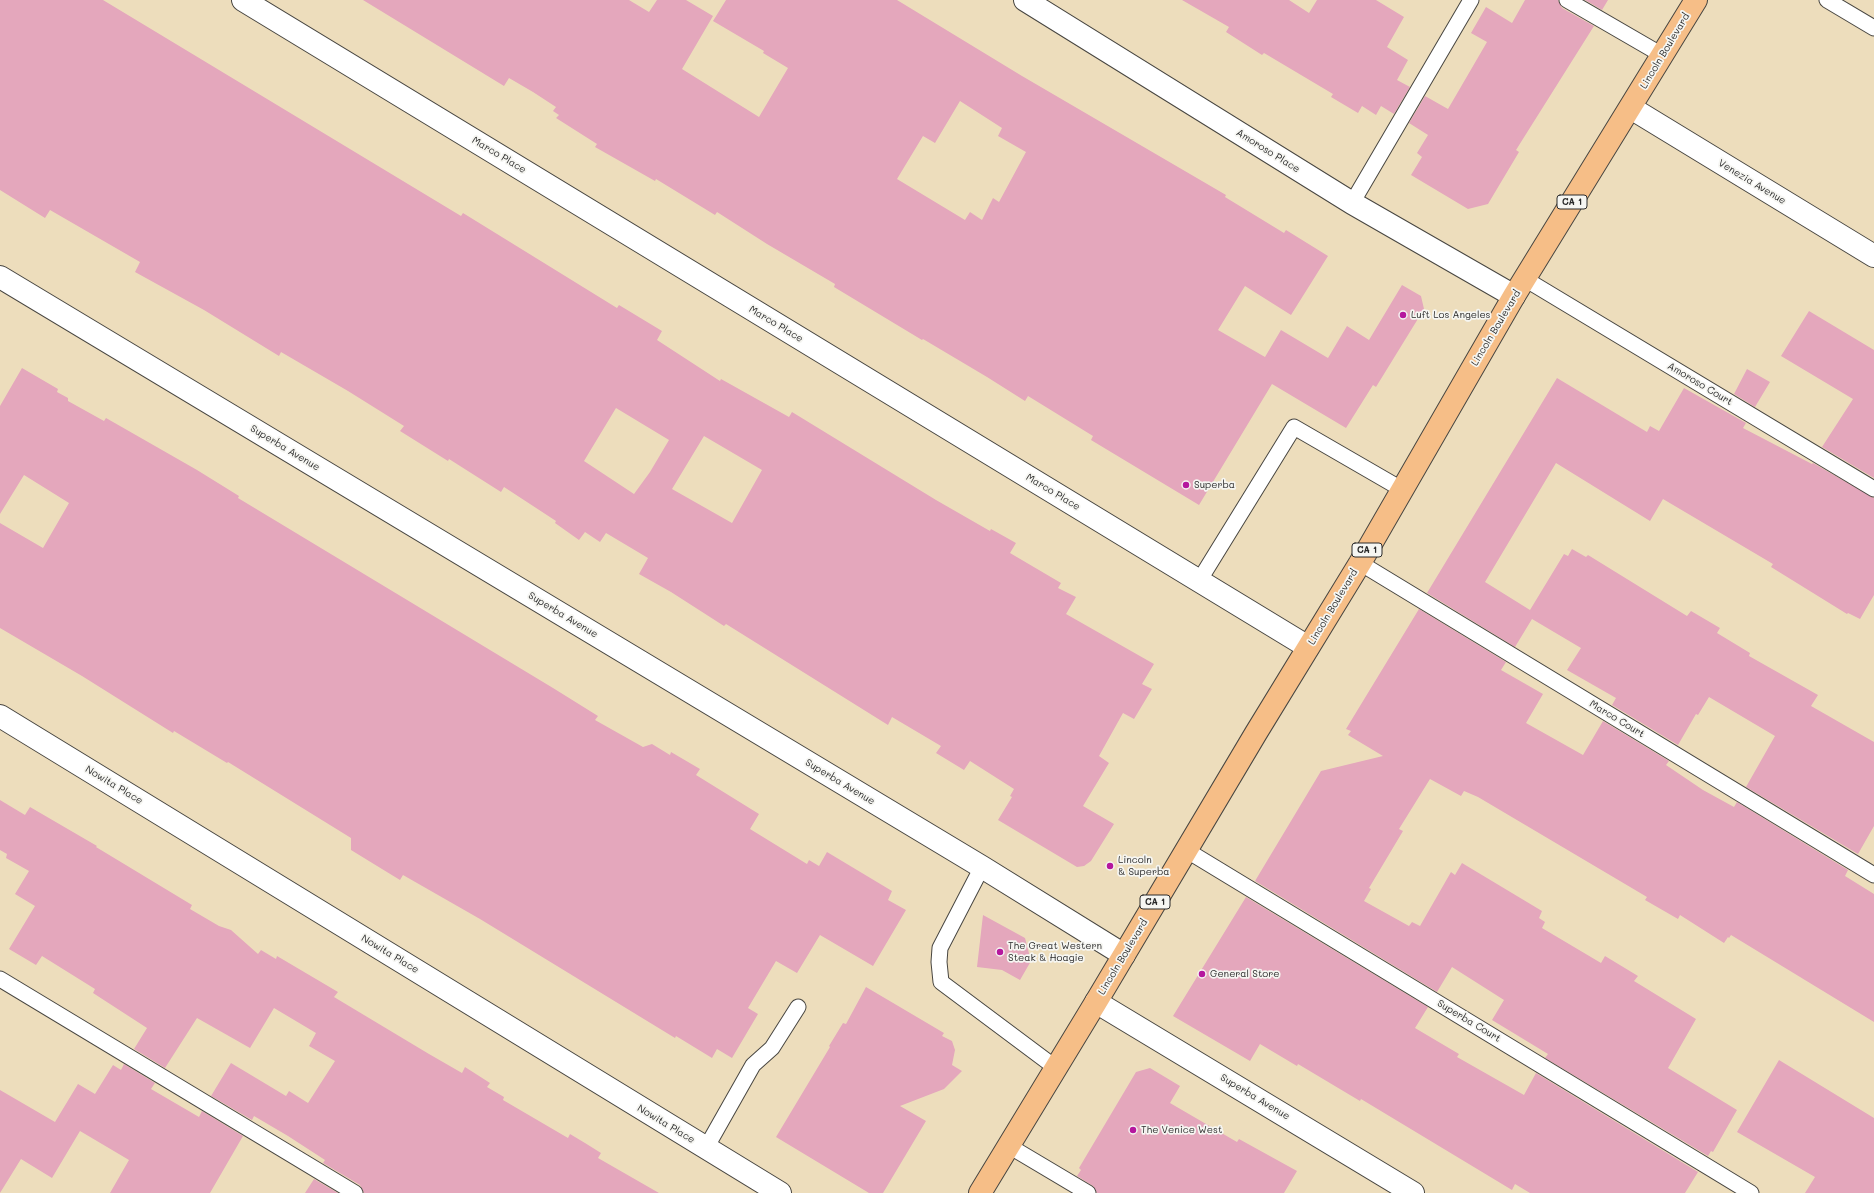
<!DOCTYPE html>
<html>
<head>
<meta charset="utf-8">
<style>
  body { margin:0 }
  canvas { display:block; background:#edddbc }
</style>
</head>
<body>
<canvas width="1874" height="1193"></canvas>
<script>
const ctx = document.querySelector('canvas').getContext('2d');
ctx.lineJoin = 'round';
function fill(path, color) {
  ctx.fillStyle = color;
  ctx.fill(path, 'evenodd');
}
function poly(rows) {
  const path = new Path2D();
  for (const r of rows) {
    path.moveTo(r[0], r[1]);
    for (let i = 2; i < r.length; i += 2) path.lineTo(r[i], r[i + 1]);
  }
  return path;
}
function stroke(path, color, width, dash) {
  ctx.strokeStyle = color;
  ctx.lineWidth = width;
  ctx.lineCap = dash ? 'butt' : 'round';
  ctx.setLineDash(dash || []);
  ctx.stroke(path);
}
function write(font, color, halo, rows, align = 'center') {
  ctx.font = font + ' Mali,sans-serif';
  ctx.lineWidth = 3.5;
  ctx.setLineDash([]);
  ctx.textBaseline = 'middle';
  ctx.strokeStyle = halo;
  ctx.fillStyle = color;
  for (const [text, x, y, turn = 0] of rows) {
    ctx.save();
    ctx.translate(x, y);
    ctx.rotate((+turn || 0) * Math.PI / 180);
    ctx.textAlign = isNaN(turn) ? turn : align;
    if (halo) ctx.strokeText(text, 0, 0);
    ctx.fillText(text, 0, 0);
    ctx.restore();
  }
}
fill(poly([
  [0,0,103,0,461,216,463,213,617,308,619,305,662,331,657,340,720,381,721,379,789,417,792,412,936,500,990,531,991,529,1016,543,1010,553,1061,583,1058,588,1076,597,1066,614,1154,664,1142,684,1152,689,1134,719,1123,713,1099,756,1109,763,1083,806,1114,824,1091,861,1084,866,1077,867,998,820,1012,797,1010,796,1014,789,970,761,964,770,936,753,941,746,892,717,888,725,726,624,724,626,671,592,639,574,648,558,606,533,600,542,585,532,579,540,555,523,556,521,504,487,501,492,449,459,448,461,400,431,404,426,348,391,281,352,279,356,204,310,135,272,140,262,50,210,45,218,0,190],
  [616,408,669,440,650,472,634,494,584,461],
  [704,436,762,470,732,523,672,489],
  [363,0,629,0,649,12,657,0,686,0,713,16,682,69,759,117,788,68,763,53,764,51,713,21,726,0,897,0,1022,76,1226,195,1225,197,1284,233,1286,230,1328,256,1291,315,1245,286,1218,330,1265,357,1281,330,1328,358,1347,326,1369,340,1402,285,1421,296,1424,309,1376,387,1373,385,1346,428,1272,384,1199,505,1091,440,1093,436,1028,396,1025,401,987,377,923,339,922,340,834,287,835,284,767,244,717,212,715,215,656,179,655,181,595,147,597,144,556,118,559,115,553,111,556,107,533,92,509,78,504,86],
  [960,101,1002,128,998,136,1026,152,999,202,993,198,982,220,970,212,965,220,897,179,923,136,935,143],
  [1182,0,1289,0,1309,13,1317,0,1376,0,1404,17,1387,47,1408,60,1397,80,1410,87,1394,114,1381,106,1376,115,1362,106,1358,113,1331,97,1333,94,1264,53,1262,55,1226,32,1229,27],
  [1525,0,1558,0,1562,8,1594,26,1516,150,1519,152,1488,204,1468,209,1411,175,1422,157,1417,153,1428,135,1409,123,1425,96,1448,109,1487,42,1471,33,1486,7,1512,23],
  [1585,0,1608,0,1602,10],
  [1809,311,1874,350,1874,478,1822,447,1853,399,1781,356],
  [22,368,58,389,57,392,68,398,68,401,104,421,106,418,197,470,239,496,238,498,553,688,598,716,595,720,643,747,652,744,670,755,671,752,700,769,696,775,759,814,750,829,807,864,809,860,819,866,827,852,892,891,888,900,906,910,873,966,820,935,797,973,776,961,748,1008,758,1014,732,1058,717,1049,712,1058,676,1036,675,1038,480,919,403,875,400,880,382,869,351,850,351,838,228,762,227,763,174,731,173,733,82,676,0,628,0,523,43,548,69,503,24,475,0,514,0,406],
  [1747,369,1770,382,1755,407,1734,394],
  [1557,378,1647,432,1650,426,1659,431,1684,388,1746,423,1743,428,1812,464,1813,463,1874,498,1874,595,1860,619,1848,613,1847,614,1771,567,1773,564,1663,499,1650,521,1556,463,1485,582,1530,610,1564,554,1568,556,1572,549,1586,557,1588,555,1687,616,1691,611,1720,628,1717,633,1750,653,1749,656,1818,695,1811,706,1874,742,1874,826,1858,854,1746,787,1775,736,1709,697,1698,715,1696,714,1678,745,1612,705,1616,698,1567,670,1581,648,1532,619,1515,647,1427,593],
  [1419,609,1506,662,1501,670,1543,694,1526,723,1583,755,1603,721,1669,761,1666,765,1703,790,1734,807,1737,802,1848,870,1845,876,1874,894,1874,1022,1731,935,1729,938,1728,937,1724,943,1680,915,1678,919,1645,900,1647,897,1478,797,1464,791,1461,796,1430,779,1399,829,1403,831,1369,888,1371,889,1364,901,1409,926,1412,922,1420,926,1451,872,1455,875,1462,863,1542,911,1539,918,1545,922,1542,928,1601,963,1605,956,1638,976,1634,981,1696,1019,1668,1068,1737,1110,1713,1152,1711,1151,1708,1156,1545,1058,1548,1054,1492,1020,1504,1000,1452,967,1437,992,1255,881,1321,771,1383,756,1348,735,1351,731,1346,729],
  [0,800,25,815,30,807,97,846,96,847,192,905,190,909,219,926,231,930,258,954,261,950,276,959,277,956,338,992,334,997,429,1054,462,1073,465,1067,490,1083,487,1087,504,1097,503,1100,568,1138,570,1134,585,1143,601,1153,598,1158,659,1193,364,1193,360,1185,323,1163,325,1160,288,1136,254,1116,252,1120,211,1096,231,1063,286,1096,289,1091,308,1103,335,1061,309,1046,316,1033,274,1008,250,1048,197,1018,165,1068,134,1049,147,1028,93,993,95,989,42,956,36,965,9,949,35,906,15,894,29,871,6,858,7,854,0,850],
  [1246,897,1428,1007,1415,1028,1459,1054,1457,1057,1524,1095,1536,1073,1698,1172,1685,1193,1530,1193,1515,1184,1512,1190,1361,1099,1360,1101,1298,1064,1297,1066,1260,1044,1250,1061,1173,1016],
  [983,915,1025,938,1031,961,1020,980,1002,970,977,967],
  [866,987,944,1033,942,1036,952,1041,955,1050,952,1065,962,1071,944,1089,900,1106,926,1121,883,1193,869,1193,776,1137,830,1047,829,1046,843,1023,846,1024],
  [1779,1060,1874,1118,1874,1193,1805,1193,1815,1177,1737,1132],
  [124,1064,155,1083,151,1089,199,1117,202,1111,243,1136,210,1193,110,1193,129,1160,80,1131,52,1178,21,1159,0,1193,0,1090,55,1122,78,1084,95,1094,113,1065,121,1070],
  [1150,1068,1180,1086,1170,1103,1237,1142,1239,1139,1297,1171,1284,1193,1097,1193,1093,1186,1077,1176,1081,1170,1079,1168,1136,1072],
  [314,1179,338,1193,305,1193]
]), '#e4a7bc');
const service = poly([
  [1567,0,1662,55],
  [1827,0,1874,28],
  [1352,203,1471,0],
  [1525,279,1874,489],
  [1360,563,1874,875],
  [1199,581,1294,427,1403,490],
  [1186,850,1751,1193],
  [982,867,940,948,939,962,941,982,1056,1068],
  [0,979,355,1193],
  [1009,1146,1088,1193],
  [706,1148,753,1065,772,1048,798,1007]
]);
const minor = poly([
  [243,0,1308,647],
  [1025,0,1352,203,1514,296],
  [1631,108,1874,256],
  [0,277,982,867,1124,955],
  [0,716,780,1193],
  [1096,1002,1413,1193]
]);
const trunk = poly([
  [980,1193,1096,1002,1256,733,1360,563,1514,296,1696,0]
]);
stroke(service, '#484641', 17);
stroke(minor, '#484641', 24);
stroke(trunk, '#484641', 24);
stroke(service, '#fff', 15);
stroke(minor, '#fff', 22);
stroke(trunk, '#f6be87', 22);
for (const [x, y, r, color] of [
  [1403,315,4,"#b5179e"],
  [1186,485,4,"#b5179e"],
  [1110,866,4,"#b5179e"],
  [1000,952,4,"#b5179e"],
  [1202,974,4,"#b5179e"],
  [1133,1130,4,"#b5179e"]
]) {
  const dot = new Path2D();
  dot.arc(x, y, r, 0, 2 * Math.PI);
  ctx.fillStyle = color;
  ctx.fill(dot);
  stroke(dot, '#f6f6f2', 1.5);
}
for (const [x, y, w] of [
  [1572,202,30],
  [1367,550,30],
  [1155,902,30]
]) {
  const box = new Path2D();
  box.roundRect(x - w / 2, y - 7, w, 14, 3);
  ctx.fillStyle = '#f6f6f2';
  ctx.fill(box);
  stroke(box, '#2b2b2b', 1);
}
write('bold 9px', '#2b2b2b', null, [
  ["CA 1",1572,202],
  ["CA 1",1367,550],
  ["CA 1",1155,902]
]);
write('10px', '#2b2b2b', '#f6f6f2', [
  ["Lincoln Boulevard",1665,51,-59],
  ["Amoroso Place",1268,151,32],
  ["Marco Place",499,155,31],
  ["Venezia Avenue",1752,182,31],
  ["Marco Place",776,324,31],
  ["Lincoln Boulevard",1496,328,-59],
  ["Amoroso Court",1700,384,31],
  ["Superba Avenue",285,448,31],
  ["Marco Place",1053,492,31],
  ["Lincoln Boulevard",1333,607,-59],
  ["Superba Avenue",563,615,31],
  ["Marco Court",1617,719,31],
  ["Superba Avenue",840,782,31],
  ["Nowita Place",114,785,31],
  ["Nowita Place",390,954,31],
  ["Lincoln Boulevard",1123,957,-59],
  ["Superba Court",1469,1021,31],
  ["Superba Avenue",1255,1097,31],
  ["Nowita Place",666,1124,31]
]);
write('10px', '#2b2b2b', '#f6f6f2', [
  ["Luft Los Angeles",1411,315],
  ["Superba",1194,485],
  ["Lincoln",1118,860],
  ["& Superba",1118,872],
  ["The Great Western",1008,946],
  ["Steak & Hoagie",1008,958],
  ["General Store",1210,974],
  ["The Venice West",1141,1130]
], 'left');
</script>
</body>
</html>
